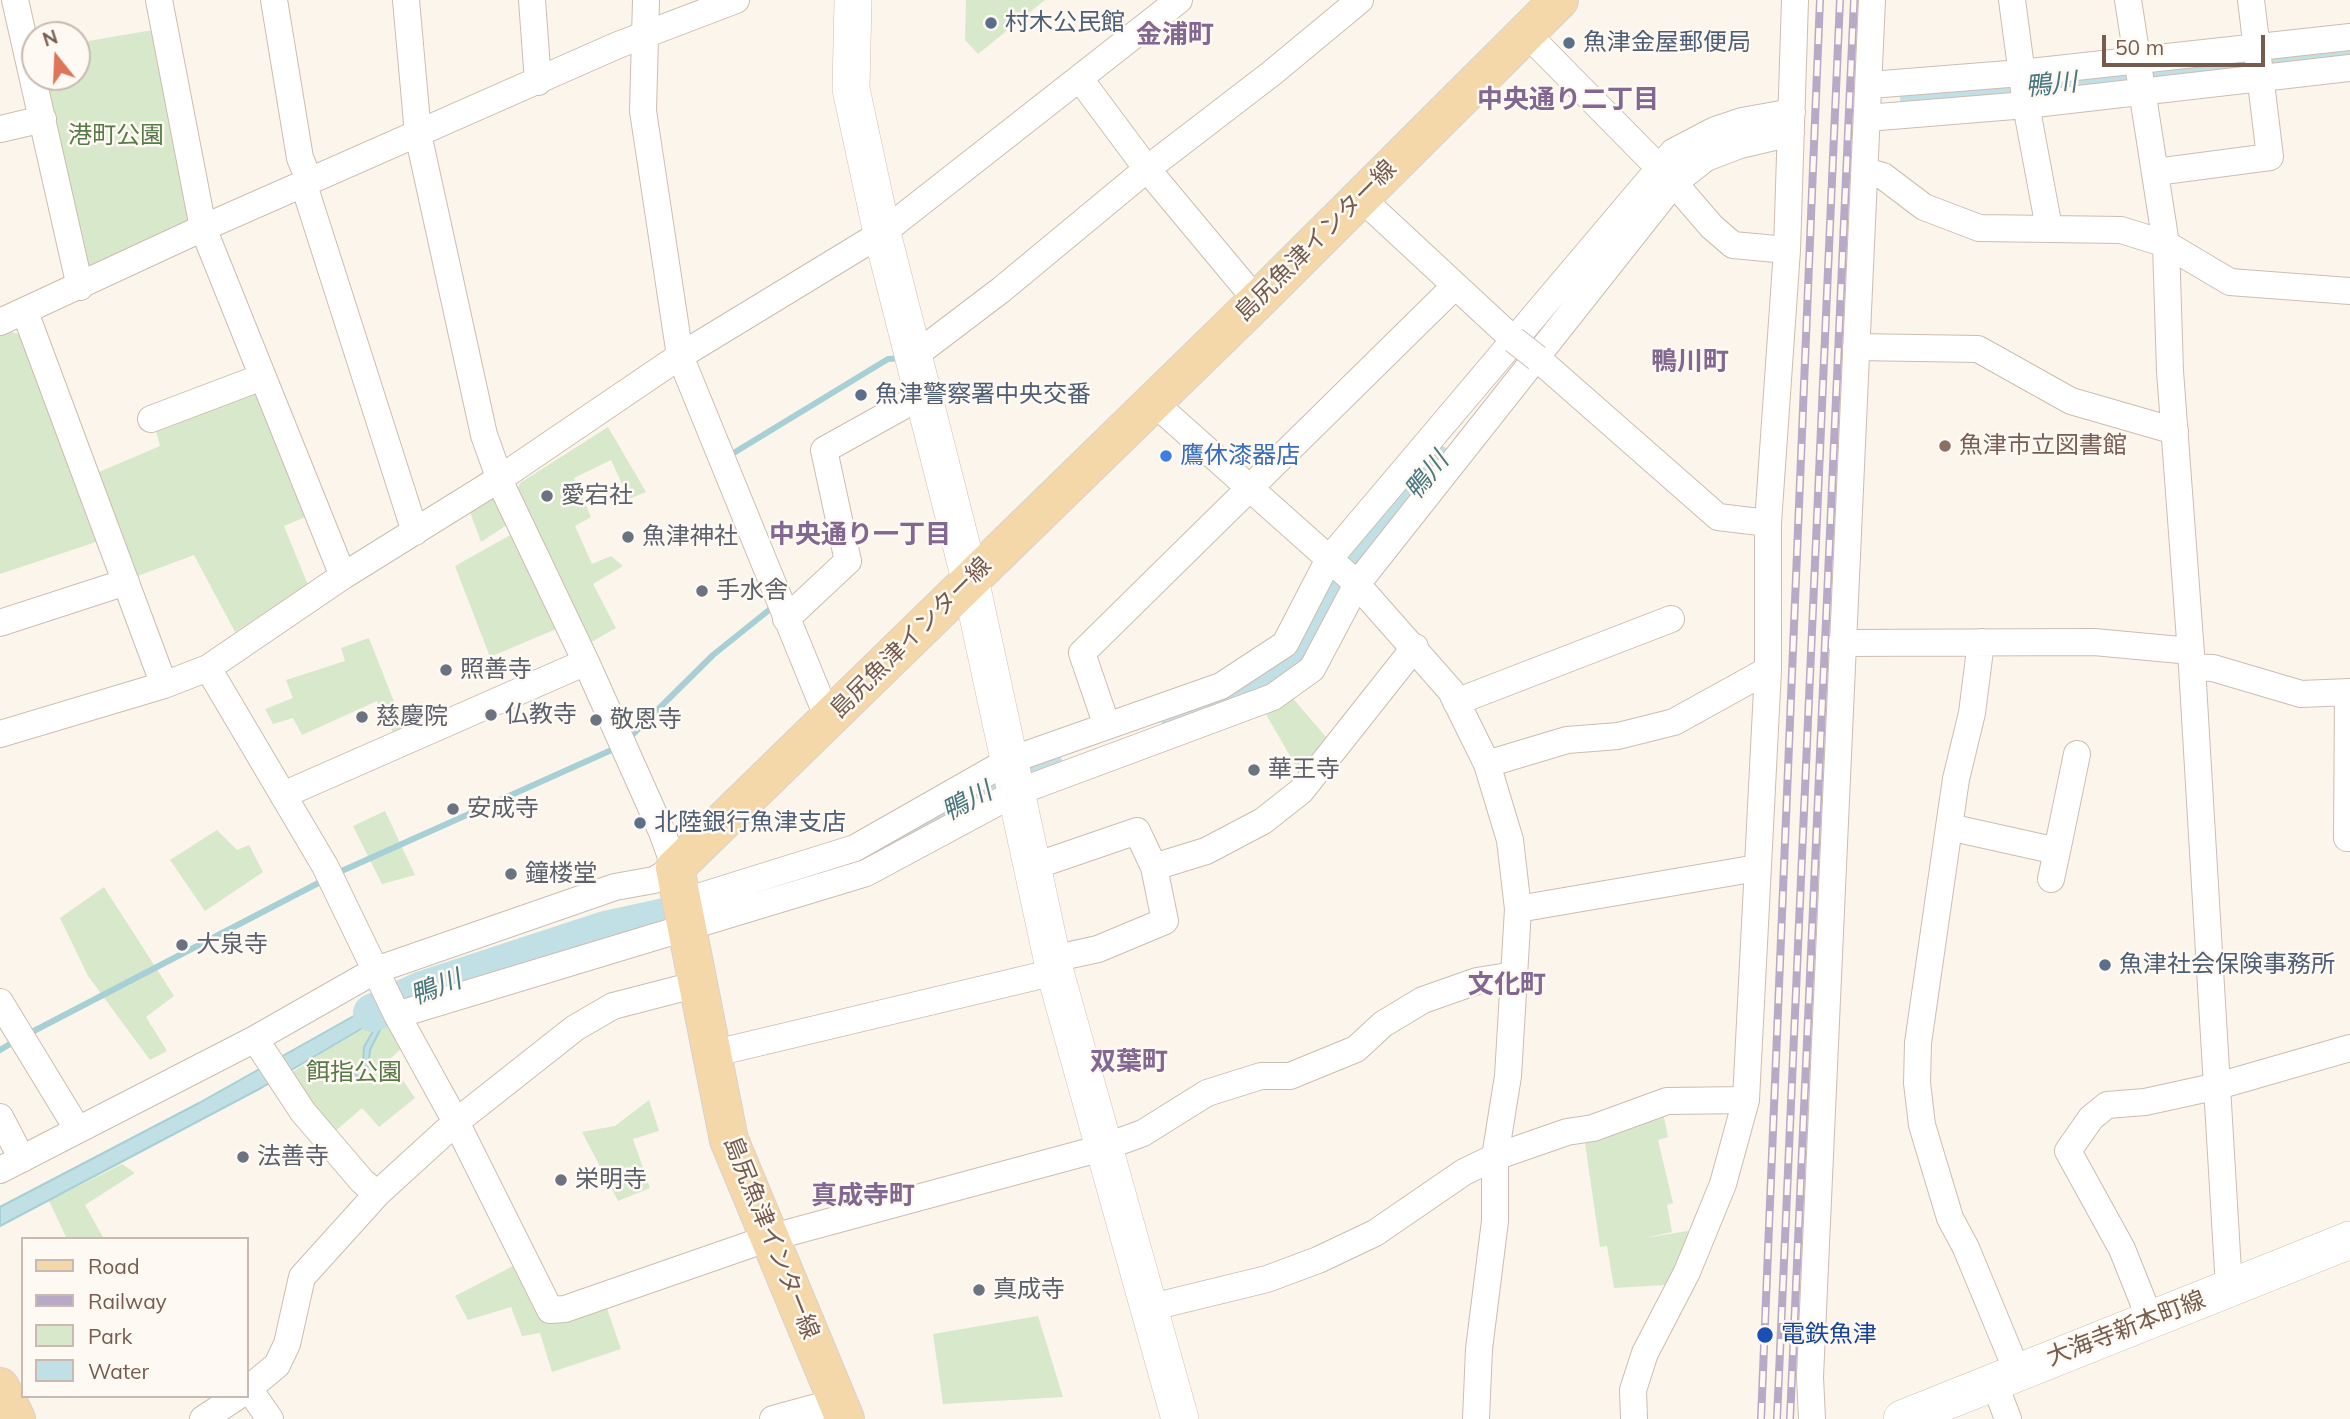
<!DOCTYPE html>
<html>
<head>
<meta charset="utf-8">
<style>
  body { margin:0 }
  #map { position:relative; width:2350px; height:1419px; overflow:hidden; background:#fbf5eb; font-family:Mulish,sans-serif }
  canvas { display:block }
  .legend { position:absolute; left:21px; top:1237px; width:228px; height:161px; box-sizing:border-box; background:#fef9f2; border:2px solid #c8bab1; margin:0; padding:9px 12px; list-style:none; font-size:21px; color:#765c4f }
  .legend li { display:flex; align-items:center; gap:14px; height:35px }
  .legend b { width:35px; border:2px solid #c8bab1 }
  .north { position:absolute; left:21px; top:21px; width:70px; height:70px; box-sizing:border-box; background:#fef9f2; border:2px solid #c8bab1; border-radius:50%; rotate:342deg; font-size:19px; font-weight:700; line-height:28px; text-align:center; color:#765c4f }
  .north::after { content:''; display:block; margin:auto; width:24px; height:32px; background:#dc7559; clip-path:polygon(50% 0,100% 100%,50% 72%,0 100%) }
  .scale { position:absolute; left:2102px; top:35px; width:163px; height:32px; box-sizing:border-box; border:4px solid #765c4f; border-top:0; padding-left:9px; font-size:21px; line-height:24px; white-space:nowrap; color:#765c4f; -webkit-text-stroke:5px #fef9f2; paint-order:stroke }
</style>
</head>
<body>
<div id="map">
<canvas width="2350" height="1419"></canvas>
<ul class="legend">
<li><b style="height:9px;background:#f5d8a9"></b>Road</li>
<li><b style="height:9px;background:#b8a9c6"></b>Railway</li>
<li><b style="height:19px;background:#d7e9ca"></b>Park</li>
<li><b style="height:19px;background:#c0e0e5"></b>Water</li>
</ul>
<div class="north">N</div>
<div class="scale">50 m</div>
</div>
<script>
const ctx = document.querySelector('canvas').getContext('2d');
ctx.lineJoin = 'round';
function fill(path, color) {
  ctx.fillStyle = color;
  ctx.fill(path, 'evenodd');
}
function poly(rows) {
  const path = new Path2D();
  for (const r of rows) {
    path.moveTo(r[0], r[1]);
    for (let i = 2; i < r.length; i += 2) path.lineTo(r[i], r[i + 1]);
  }
  return path;
}
function stroke(path, color, width, dash) {
  ctx.strokeStyle = color;
  ctx.lineWidth = width;
  ctx.lineCap = dash ? 'butt' : 'round';
  ctx.setLineDash(dash || []);
  ctx.stroke(path);
}
function write(font, color, halo, rows, align = 'center') {
  ctx.font = font + ' Mulish,"Noto Sans JP",sans-serif';
  ctx.lineWidth = 5;
  ctx.setLineDash([]);
  ctx.textBaseline = 'middle';
  ctx.strokeStyle = halo;
  ctx.fillStyle = color;
  for (const [text, x, y, turn = 0] of rows) {
    ctx.save();
    ctx.translate(x, y);
    ctx.rotate((+turn || 0) * Math.PI / 180);
    ctx.textAlign = isNaN(turn) ? turn : align;
    if (halo) ctx.strokeText(text, 0, 0);
    ctx.fillText(text, 0, 0);
    ctx.restore();
  }
}
fill(poly([
  [966,0,1045,0,978,54,965,40],
  [164,28,203,228,80,287,35,77,77,77,77,43],
  [5,330,28,337,99,541,0,574,0,332],
  [259,385,310,515,284,526,308,585,235,632,194,555,135,577,99,472,160,446,155,427],
  [608,427,646,492,629,499,611,460,574,478,591,517,575,526,592,564,611,556,623,566,593,584,616,628,588,644,517,491,520,483],
  [503,488,516,519,481,542,469,509],
  [521,529,556,629,490,657,455,566],
  [369,638,405,730,394,734,377,701,302,735,293,718,273,724,265,709,293,698,286,680,345,661,341,648],
  [1290,695,1332,744,1304,780,1264,711],
  [385,811,415,875,382,884,353,826],
  [217,830,237,850,249,845,263,872,205,911,170,860],
  [104,887,174,996,146,1017,167,1051,150,1060,88,976,60,918],
  [381,1014,403,1047,389,1060,415,1098,379,1127,362,1108,333,1133,288,1075],
  [649,1100,659,1131,633,1139,650,1188,618,1201,582,1132,615,1126],
  [1661,1103,1668,1137,1658,1140,1673,1203,1667,1205,1672,1232,1645,1238,1705,1228,1681,1284,1614,1288,1607,1246,1600,1247,1583,1129],
  [122,1164,135,1173,85,1205,104,1239,67,1239,49,1201],
  [515,1265,546,1321,605,1303,621,1349,552,1372,540,1333,522,1336,511,1307,468,1320,455,1296],
  [1038,1316,1063,1397,943,1404,933,1334]
]), '#d7e9ca');
const water = poly([
  [426,986,389,1012,370,1050,368,1069,357,1077,354,1071,363,1064,364,1047,381,1017,261,1088,0,1226,0,1207,199,1103,375,1004,426,986]
]);
fill(water, '#c0e0e5');
stroke(water, '#a7cfd6', 2);
stroke(poly([
  [727,457,888,359,902,358],
  [627,740,713,655,774,606],
  [335,874,616,748],
  [28,1034,326,879],
  [0,1050,15,1041]
]), '#a7cfd6', 6);
stroke(poly([
  [1919,98,2348,56],
  [1180,718,1278,677,1309,651,1364,553,1436,464],
  [863,864,974,794,1045,768],
  [372,1013,422,990,605,930,715,906]
]), '#c0e0e5', 38);
const street = poly([
  [15,0,80,287],
  [159,0,203,228,343,576],
  [274,0,300,158,310,182],
  [532,0,538,82],
  [646,0,643,111,680,356,829,721],
  [2012,0,2026,105,2049,228],
  [2128,0,2166,244,2170,371,2192,667,2229,1288],
  [1527,34,1674,183,1712,227,1733,245,1787,250],
  [1080,79,1147,169,1257,301],
  [1870,85,2021,73,2350,37],
  [1867,118,2026,105,2350,68],
  [0,129,43,119],
  [1865,171,1883,176,1924,207,1979,228,2121,230,2166,244,2230,282,2350,291],
  [2156,172,2270,157,2251,0],
  [304,185,415,532],
  [1360,197,1514,340],
  [25,312,164,685],
  [0,322,203,228,618,45,736,0],
  [1856,347,1978,349,2071,401,2175,431],
  [914,356,1001,290,1147,169,1272,73,1360,0],
  [1537,358,1718,517,1768,523],
  [1152,401,1354,581,1451,691,1487,764,1510,840,1518,909,1508,1076,1495,1157,1495,1221,1479,1349,1476,1419],
  [151,419,262,377],
  [786,619,848,561,824,450,923,395],
  [0,623,126,582],
  [1981,642,1972,713,1956,779,1949,827,1918,1043,1917,1083,1922,1125,1950,1218,1966,1248,2017,1371],
  [1841,643,2094,642,2191,651],
  [2192,667,2213,668,2301,694,2350,692],
  [208,668,325,866,397,1015,456,1122,550,1310,565,1309,769,1238,1102,1148,1143,1133,1207,1093,1261,1076,1290,1076,1356,1049,1383,1024,1423,1000,1477,981,1514,975],
  [1456,702,1671,619],
  [1107,726,1082,653,1455,286],
  [0,734,164,685,208,668,343,576,499,479,680,356,882,233,1179,0],
  [1487,764,1567,740,1618,736,1674,722,1768,670],
  [283,795,586,662],
  [1949,827,2057,851,2051,879],
  [2347,838,2348,692],
  [2057,851,2077,754],
  [1032,867,1137,831,1154,867],
  [682,902,855,848,1008,761,1221,686,1285,644,1329,559,1673,152,1715,130,1742,121,1792,112],
  [1518,909,1757,868],
  [1052,959,1098,949,1165,921,1154,867,1206,851,1263,821,1301,791,1415,647],
  [0,1002,78,1130],
  [397,1015,866,873,1015,793,1273,697,1312,669,1357,584,1674,183,1706,158,1740,145,1791,133],
  [255,1039,303,1112,362,1181,377,1194],
  [711,1054,1055,972],
  [0,1117,22,1159],
  [0,1170,255,1039,376,970,615,887,654,880,675,868,662,832,586,662,503,488,484,435,418,134,406,0],
  [1148,1308,1267,1279,1318,1260,1375,1233,1464,1172,1495,1157,1567,1132,1593,1128,1667,1101,1746,1100],
  [2150,1319,2122,1249,2068,1151,2091,1118,2107,1105,2145,1102,2218,1086,2350,1048],
  [1994,1382,2008,1419],
  [249,1389,270,1419],
  [247,1390,277,1365,287,1344,302,1277,377,1194,456,1122,575,1028,613,1006,698,984],
  [203,1419,238,1396],
  [773,1419,839,1401],
  [1634,1419,1633,1390,1645,1353,1687,1272,1723,1184,1746,1100,1768,670,1768,523,1787,250,1795,0],
  [1812,1419,1810,1377,1872,0]
]);
const secondary = poly([
  [853,0,851,89,882,233,970,579,1055,972,1180,1419],
  [1902,1419,2350,1240]
]);
const primary = poly([
  [0,1387,16,1419],
  [845,1419,729,1140,675,868,1257,301,1559,0]
]);
stroke(street, '#cdbdb1', 28);
stroke(secondary, '#d3bfb1', 38);
stroke(primary, '#d9d1ce', 40);
stroke(street, '#fff', 26);
stroke(secondary, '#fff', 37);
stroke(primary, '#f5d8a9', 38);
const rail = poly([
  [1761,1419,1820,0],
  [1777,1419,1840,0],
  [1790,1419,1854,0]
]);
stroke(rail, '#b8a9c6', 8);
stroke(rail, '#fef9f2', 5, [16]);
const streetBridge = poly([
  [1514,340,1537,358]
]);
stroke(streetBridge, '#cdbdb1', 28, []);
stroke(streetBridge, '#fff', 26);
for (const [x, y, r, color] of [
  [991,23,7,"#5c6f8a"],
  [1569,43,7,"#5c6f8a"],
  [861,395,7,"#5c6f8a"],
  [1945,446,7,"#8d6e63"],
  [1166,456,7,"#3f7fe0"],
  [547,496,7,"#6b7280"],
  [628,537,7,"#6b7280"],
  [702,591,7,"#6b7280"],
  [446,670,7,"#6b7280"],
  [491,715,7,"#6b7280"],
  [362,717,7,"#6b7280"],
  [596,720,7,"#6b7280"],
  [1254,770,7,"#6b7280"],
  [453,809,7,"#6b7280"],
  [640,823,7,"#5c6f8a"],
  [511,874,7,"#6b7280"],
  [182,945,7,"#6b7280"],
  [2105,965,7,"#5c6f8a"],
  [243,1157,7,"#6b7280"],
  [561,1180,7,"#6b7280"],
  [979,1290,7,"#6b7280"],
  [1765,1335,9,"#1a4fb4"]
]) {
  const dot = new Path2D();
  dot.arc(x, y, r, 0, 2 * Math.PI);
  ctx.fillStyle = color;
  ctx.fill(dot);
  stroke(dot, '#fef9f2', 2.5);
}
write('24px', '#4e5e75', '#fef9f2', [
  ["村木公民館",1005,23],
  ["魚津金屋郵便局",1583,43],
  ["魚津警察署中央交番",875,395],
  ["北陸銀行魚津支店",654,823],
  ["魚津社会保険事務所",2119,965]
], 'left');
write('24px', '#577a48', '#fef9f2', [
  ["港町公園",116,136],
  ["餌指公園",354,1073]
]);
write('24px', '#765c4f', '#fef9f2', [
  ["島尻魚津インター線",1316,241,-45],
  ["島尻魚津インター線",911,638,-45],
  ["島尻魚津インター線",771,1238,68],
  ["大海寺新本町線",2126,1329,-21]
]);
write('24px', '#785e54', '#fef9f2', [
  ["魚津市立図書館",1959,446]
], 'left');
write('24px', '#366cbe', '#fef9f2', [
  ["鷹休漆器店",1180,456]
], 'left');
write('24px', '#5b616d', '#fef9f2', [
  ["愛宕社",561,496],
  ["魚津神社",642,537],
  ["手水舎",716,591],
  ["照善寺",460,670],
  ["仏教寺",505,715],
  ["慈慶院",376,717],
  ["敬恩寺",610,720],
  ["華王寺",1268,770],
  ["安成寺",467,809],
  ["鐘楼堂",525,874],
  ["大泉寺",196,945],
  ["法善寺",257,1157],
  ["栄明寺",575,1180],
  ["真成寺",993,1290]
], 'left');
write('24px', '#164399', '#fef9f2', [
  ["電鉄魚津",1781,1335]
], 'left');
write('bold 26px', '#826791', '#fef9f2', [
  ["金浦町",1175,35],
  ["中央通り二丁目",1568,100],
  ["鴨川町",1690,362],
  ["中央通り一丁目",860,535],
  ["文化町",1507,985],
  ["双葉町",1129,1062],
  ["真成寺町",863,1196]
]);
write('italic 26px', '#477780', '#fef9f2', [
  ["鴨川",2051,85,-6],
  ["鴨川",1427,476,-51],
  ["鴨川",967,802,-28],
  ["鴨川",436,988,-21]
]);
</script>
</body>
</html>
